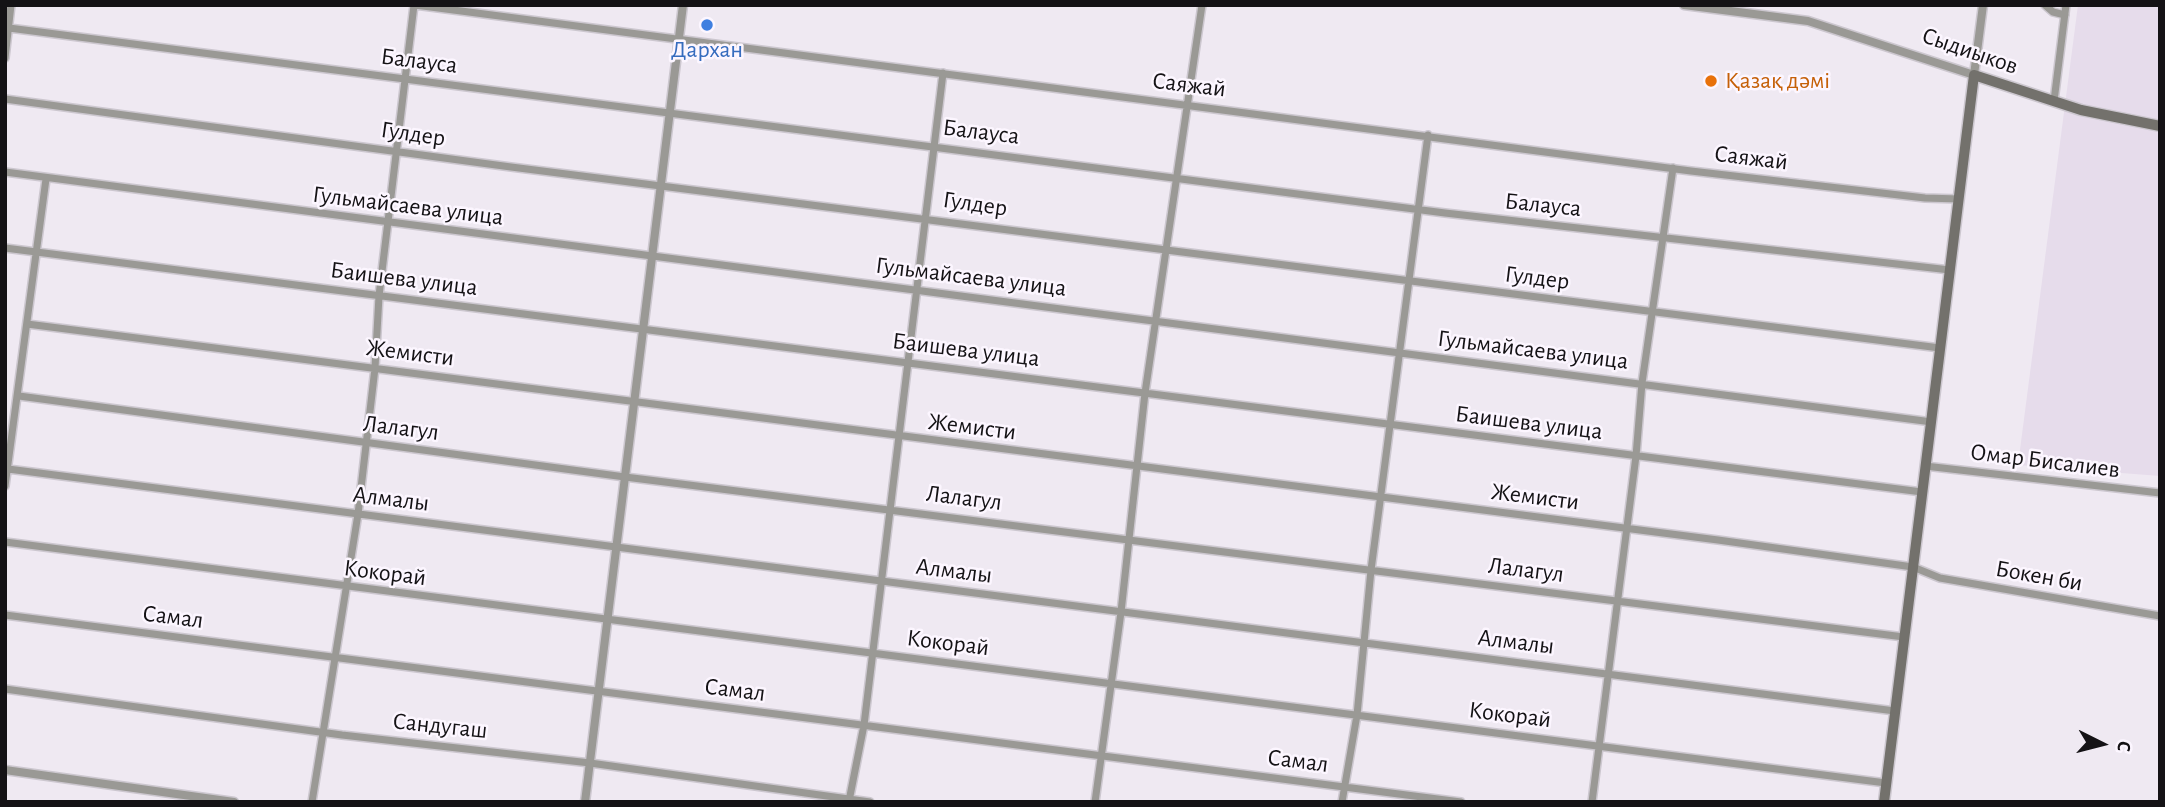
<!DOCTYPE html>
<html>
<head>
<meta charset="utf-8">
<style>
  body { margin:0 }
  #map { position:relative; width:2165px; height:807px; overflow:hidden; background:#efe9f2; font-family:"Alegreya Sans",sans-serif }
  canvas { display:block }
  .frame { position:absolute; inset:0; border:7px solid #141215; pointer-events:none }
  .north { position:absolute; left:2067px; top:709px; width:70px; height:70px; -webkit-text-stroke:5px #fcf6ff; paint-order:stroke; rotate:96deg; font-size:19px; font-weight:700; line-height:28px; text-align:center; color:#141215 }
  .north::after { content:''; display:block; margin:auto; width:24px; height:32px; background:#141215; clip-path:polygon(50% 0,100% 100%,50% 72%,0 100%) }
</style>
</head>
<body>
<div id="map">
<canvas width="2165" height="807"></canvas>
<div class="frame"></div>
<div class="north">С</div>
</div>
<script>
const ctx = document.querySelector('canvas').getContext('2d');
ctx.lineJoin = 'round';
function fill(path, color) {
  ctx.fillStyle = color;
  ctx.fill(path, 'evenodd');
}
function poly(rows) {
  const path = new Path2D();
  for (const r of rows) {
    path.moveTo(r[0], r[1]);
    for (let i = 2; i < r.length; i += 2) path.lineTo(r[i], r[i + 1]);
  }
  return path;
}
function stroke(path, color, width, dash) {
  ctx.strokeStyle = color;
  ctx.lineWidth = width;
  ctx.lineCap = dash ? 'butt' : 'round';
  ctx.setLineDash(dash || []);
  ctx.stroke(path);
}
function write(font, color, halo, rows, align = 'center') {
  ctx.font = font + ' "Alegreya Sans",sans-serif';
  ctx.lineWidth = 5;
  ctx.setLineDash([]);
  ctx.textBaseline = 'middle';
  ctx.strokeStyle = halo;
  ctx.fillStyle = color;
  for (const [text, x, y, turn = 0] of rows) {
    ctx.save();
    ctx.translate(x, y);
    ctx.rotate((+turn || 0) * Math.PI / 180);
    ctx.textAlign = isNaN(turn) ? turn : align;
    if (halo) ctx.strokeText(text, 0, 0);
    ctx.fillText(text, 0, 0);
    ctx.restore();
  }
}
fill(poly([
  [2078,5,2160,5,2160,476,2018,465]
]), '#e6dceb');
const minor = poly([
  [415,5,1691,171,1925,198,1959,199],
  [2045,5,2053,12,2065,15],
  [9,28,1445,213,1950,270],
  [5,58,11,5],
  [5,99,511,167,1940,348],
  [2054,101,2066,5],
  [5,172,1932,422],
  [5,248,1922,492],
  [27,324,1718,540,1913,567,1940,578,2160,616],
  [19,396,625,477,1904,637],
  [1925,466,2160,493],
  [8,469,1895,711],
  [5,486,46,179],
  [5,542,1886,783],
  [5,615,1461,802],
  [5,689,342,735,590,763,870,802],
  [849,801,864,725,943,73],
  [312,802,358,514,375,368,379,296,414,5],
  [1095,802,1121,612,1145,393,1202,5],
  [1342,802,1357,715,1371,570,1428,135],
  [1592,802,1636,456,1642,383,1673,168]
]);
const tertiary = poly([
  [1684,5,1808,21,1974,75,1983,5],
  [5,770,234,802],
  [585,802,683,5]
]);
const secondary = poly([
  [1884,802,1974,75,2081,110,2160,126]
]);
stroke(minor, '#ccc7cf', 10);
stroke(tertiary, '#ccc7cf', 11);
stroke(secondary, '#ccc7cf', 13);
stroke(minor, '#9a9995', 7);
stroke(tertiary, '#9a9995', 8);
stroke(secondary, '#73716c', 10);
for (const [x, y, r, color] of [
  [707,25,7,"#3f7fe0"],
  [1711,81,7,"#e8710a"]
]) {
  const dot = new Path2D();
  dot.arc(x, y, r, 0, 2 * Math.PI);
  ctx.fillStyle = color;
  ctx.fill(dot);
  stroke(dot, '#fcf6ff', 2.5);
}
write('24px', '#366cbe', '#fcf6ff', [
  ["Дархан",707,50]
]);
write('24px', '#141215', '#fcf6ff', [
  ["Сыдиыков",1970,51,19],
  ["Балауса",419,61,7],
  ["Саяжай",1189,85,7],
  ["Балауса",981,132,7],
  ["Гулдер",413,134,8],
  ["Саяжай",1751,158,7],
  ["Гулдер",975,204,8],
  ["Балауса",1543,205,6],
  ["Гульмайсаева улица",408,206,7],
  ["Гульмайсаева улица",971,277,7],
  ["Гулдер",1537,278,7],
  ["Баишева улица",404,279,7],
  ["Баишева улица",966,350,7],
  ["Гульмайсаева улица",1533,350,7],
  ["Жемисти",410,353,7],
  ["Баишева улица",1529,423,7],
  ["Жемисти",972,427,7],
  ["Лалагул",401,428,7],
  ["Омар Бисалиев",2045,461,7],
  ["Жемисти",1535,497,7],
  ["Лалагул",964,498,7],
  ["Алмалы",391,499,7],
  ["Лалагул",1526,570,7],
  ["Алмалы",954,571,7],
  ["Кокорай",385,573,7],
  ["Бокен би",2039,576,10],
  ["Самал",173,617,7],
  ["Алмалы",1516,642,7],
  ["Кокорай",948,643,7],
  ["Самал",735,690,7],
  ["Кокорай",1510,715,7],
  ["Сандугаш",440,726,6],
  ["Самал",1298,761,7]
]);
write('24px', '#c56008', '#fcf6ff', [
  ["Қазақ дәмі",1725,81]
], 'left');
</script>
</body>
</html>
